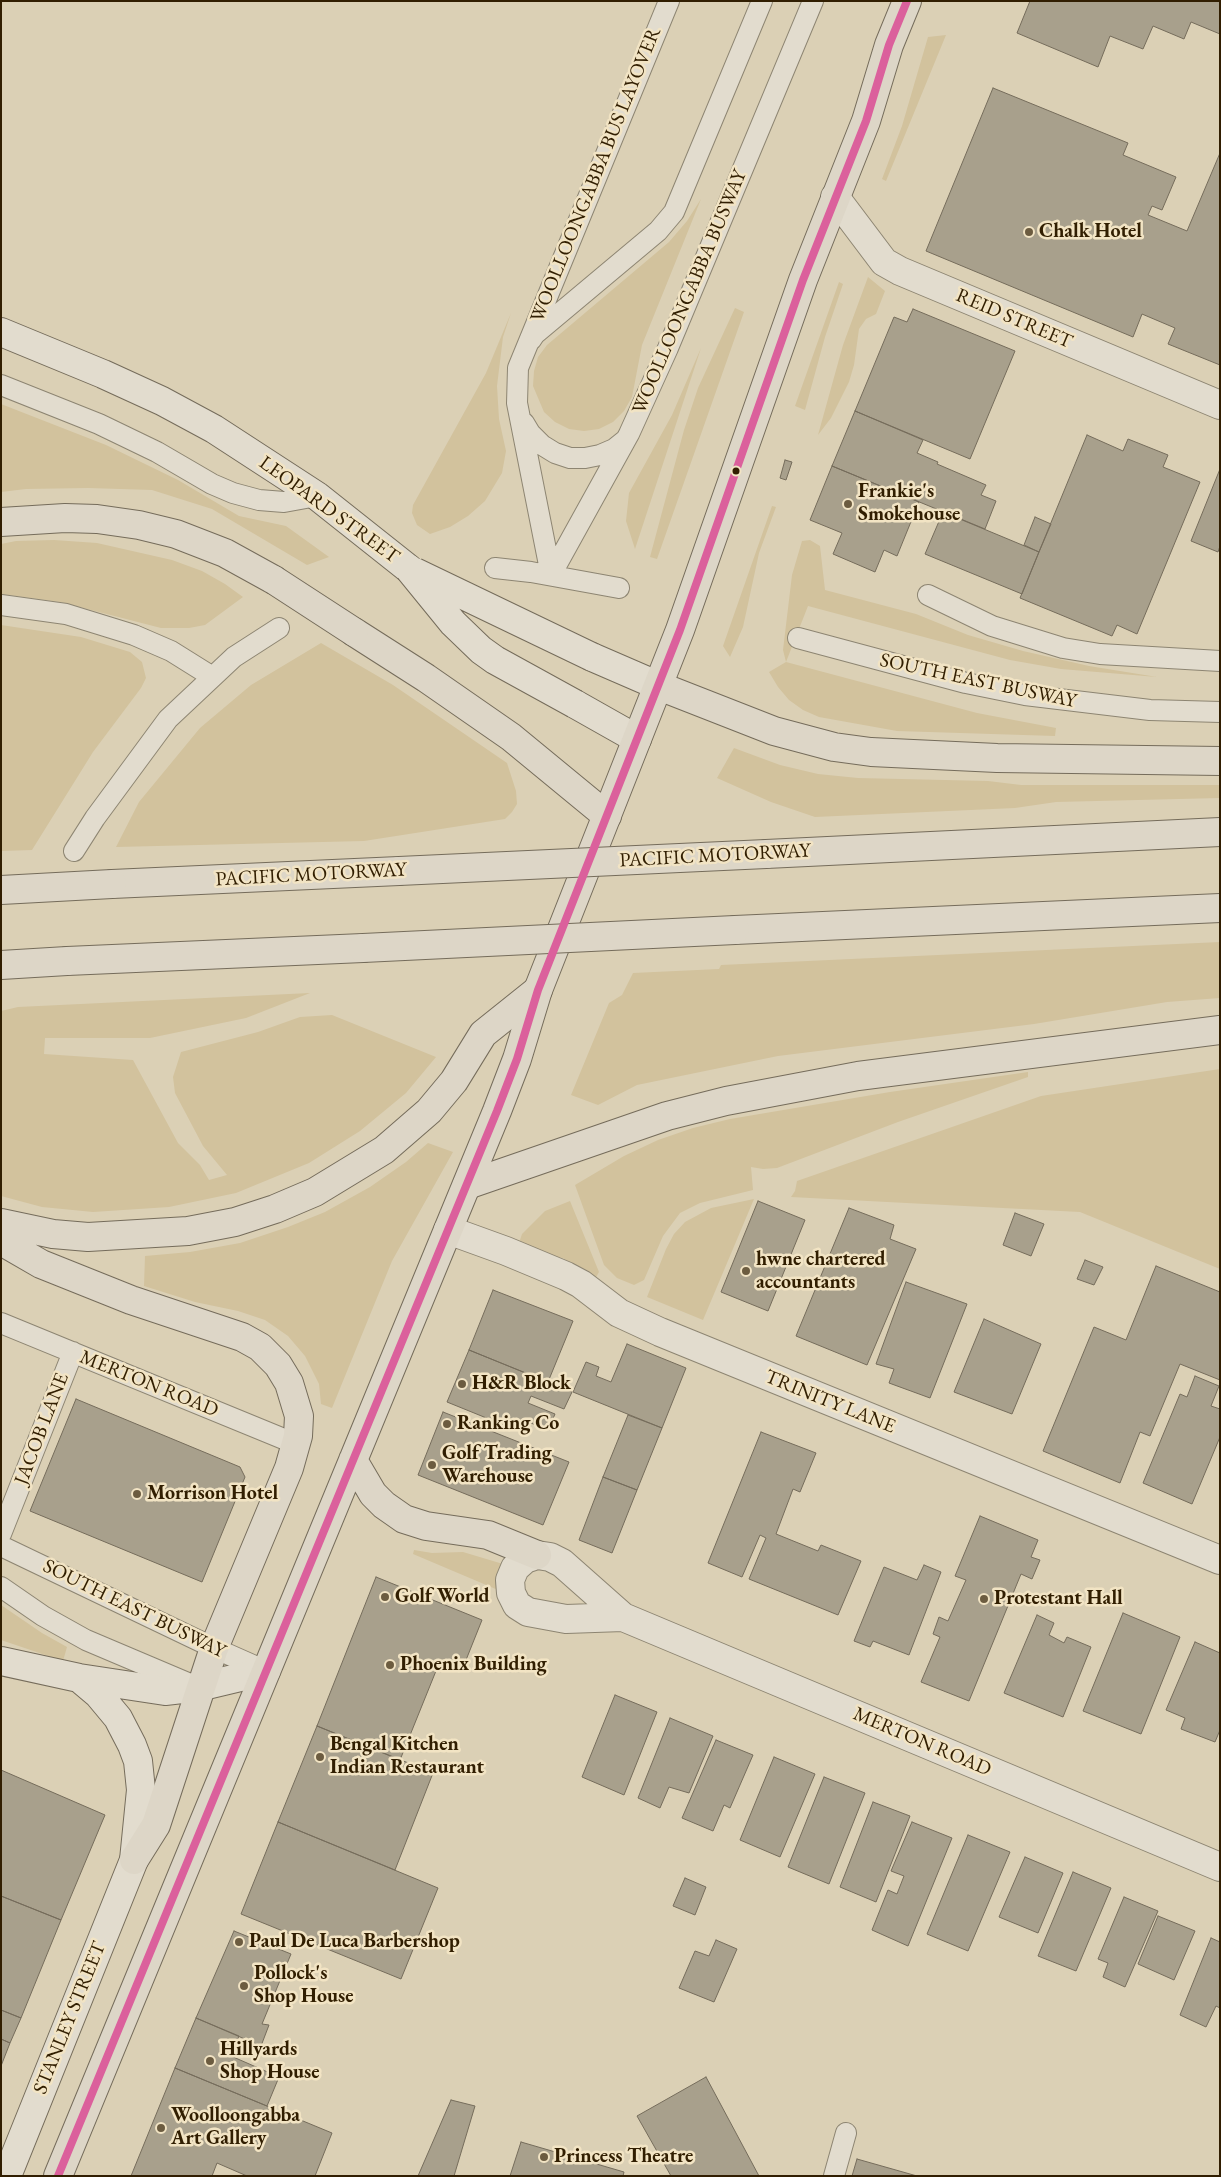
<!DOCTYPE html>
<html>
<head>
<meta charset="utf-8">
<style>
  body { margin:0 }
  #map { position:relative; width:1221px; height:2177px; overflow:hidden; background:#dbd0b5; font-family:"EB Garamond",serif }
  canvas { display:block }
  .frame { position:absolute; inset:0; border:2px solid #311e01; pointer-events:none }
</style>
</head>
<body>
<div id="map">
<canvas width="1221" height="2177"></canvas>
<div class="frame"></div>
</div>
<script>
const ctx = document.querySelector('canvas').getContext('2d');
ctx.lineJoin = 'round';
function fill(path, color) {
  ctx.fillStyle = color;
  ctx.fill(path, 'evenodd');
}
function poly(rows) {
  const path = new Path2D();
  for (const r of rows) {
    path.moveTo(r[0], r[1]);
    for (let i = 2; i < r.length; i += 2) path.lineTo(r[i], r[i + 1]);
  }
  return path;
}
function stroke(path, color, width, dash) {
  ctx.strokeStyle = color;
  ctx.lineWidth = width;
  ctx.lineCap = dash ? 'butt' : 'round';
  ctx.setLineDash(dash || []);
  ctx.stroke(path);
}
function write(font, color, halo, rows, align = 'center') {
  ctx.font = font + ' "EB Garamond",serif';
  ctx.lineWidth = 5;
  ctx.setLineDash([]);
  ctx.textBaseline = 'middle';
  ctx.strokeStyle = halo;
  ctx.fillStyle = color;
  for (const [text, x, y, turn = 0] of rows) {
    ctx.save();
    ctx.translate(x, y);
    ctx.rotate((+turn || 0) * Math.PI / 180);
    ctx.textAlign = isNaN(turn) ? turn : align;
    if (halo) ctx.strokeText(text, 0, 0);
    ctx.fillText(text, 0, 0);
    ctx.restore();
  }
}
fill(poly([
  [946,35,886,181,882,179,902,126,928,37],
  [701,199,642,345,632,397,624,411,613,422,599,429,584,431,569,429,555,422,544,412,533,386,534,371,538,357,547,345,669,242,687,221],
  [868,277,885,291,876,314,866,319,859,329,854,365,849,382,831,418,818,435,843,345],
  [839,282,843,284,825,337,805,410,795,406],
  [735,308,744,312,657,559,650,557,684,430,698,388],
  [511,313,503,337,497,386,499,419,506,451,502,473,485,501,468,516,450,527,430,534,417,525,412,513,413,505,486,373],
  [701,348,635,549,626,521,629,493,672,415],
  [1,404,106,445,178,480,239,516,286,526,329,557,307,565,212,509,152,490,88,488,26,489,1,492],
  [772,506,776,507,759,553,743,627,730,657,723,646],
  [54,540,97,543,172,560,202,571,225,584,243,597,205,625,189,628,161,628,60,602,1,594,1,544,16,541],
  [810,540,820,546,825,590,916,614,968,635,1023,651,1089,666,1157,677,1061,669,1010,660,808,606,786,662,977,713,1056,728,1055,736,897,731,819,717,803,710,789,700,778,687,769,672,786,662,783,650,792,575,802,541],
  [1,625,81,637,130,652,142,662,146,678,141,688,93,752,32,850,1,851],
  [321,643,393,685,507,763,516,791,517,804,512,812,505,819,364,841,116,847,139,802,200,728,251,685],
  [734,748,780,765,818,774,858,778,988,781,1021,785,1220,785,1220,798,1056,802,1015,808,815,817,771,802,717,778],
  [1220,942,1220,998,1167,1002,1034,1024,778,1056,637,1085,598,1105,571,1095,609,1003,622,995,633,973,719,969,721,965],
  [310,993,246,1018,150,1038,45,1038,44,1054,133,1060,178,1143,200,1165,209,1180,227,1175,203,1146,175,1093,173,1077,181,1052,258,1032,300,1017,332,1015,436,1057,406,1093,360,1131,309,1163,236,1193,169,1207,93,1212,42,1207,1,1196,1,1011,18,1007],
  [1220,1069,1220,1269,1080,1212,791,1197,795,1191,797,1181,1041,1096],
  [1028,1072,1028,1077,898,1122,777,1168,763,1169,751,1167,753,1190,700,1203,680,1213,663,1236,644,1280,634,1285,617,1278,604,1265,575,1185,624,1156,658,1140,693,1128,730,1119,890,1092],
  [428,1143,453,1152,392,1261,332,1408,321,1404,319,1384,305,1356,288,1336,265,1320,238,1311,195,1302,144,1286,145,1256,190,1252,240,1243,288,1227,325,1212,370,1187,406,1162],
  [754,1199,703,1320,647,1297,666,1249,674,1234,685,1222,711,1208],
  [570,1201,599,1272,595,1279,563,1258,548,1256,519,1243,522,1234,545,1211],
  [414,1550,432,1553,463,1552,503,1564,498,1590,413,1554],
  [1,1605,42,1633,67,1647,63,1661,1,1640]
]), '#d2c29d');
const building = poly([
  [1030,1,1220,1,1220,34,1191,22,1184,39,1153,26,1143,49,1110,36,1098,67,1017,33,1030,1],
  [993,88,1128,143,1123,155,1176,177,1162,210,1152,206,1148,215,1187,231,1220,153,1220,365,1168,344,1175,328,1142,314,1133,337,926,251,993,88],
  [913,309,1015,351,970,459,855,411,894,317,907,322,913,309],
  [855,411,923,440,917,453,938,462,937,464,986,485,981,495,996,501,985,529,832,466,855,411],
  [1087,435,1123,451,1128,439,1168,455,1163,467,1200,482,1137,634,1117,625,1112,636,1020,598,1087,435],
  [785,460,792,462,786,480,780,478,785,460],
  [832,466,919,502,897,556,884,550,875,572,833,554,842,533,810,520,832,466],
  [1220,469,1220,546,1218,552,1191,541,1220,469],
  [943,512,1039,552,1022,594,925,554,943,512],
  [1035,517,1051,524,1039,552,1024,545,1035,517],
  [758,1201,805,1220,768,1311,721,1292,758,1201],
  [849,1208,894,1225,890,1239,916,1249,867,1365,796,1336,849,1208],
  [1015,1213,1044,1224,1031,1256,1003,1245,1015,1213],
  [1085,1260,1103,1267,1094,1285,1077,1279,1085,1260],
  [1156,1266,1220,1292,1220,1380,1180,1364,1150,1436,1140,1432,1120,1483,1043,1451,1094,1327,1126,1340,1156,1266],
  [906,1282,967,1304,930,1398,889,1383,894,1369,876,1364,906,1282],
  [493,1290,573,1321,548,1382,469,1350,493,1290],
  [984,1319,1041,1344,1012,1414,954,1392,984,1319],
  [627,1344,686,1368,662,1428,573,1392,586,1362,599,1367,596,1376,611,1382,627,1344],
  [469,1350,572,1392,564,1409,531,1396,528,1403,555,1414,548,1430,521,1419,516,1430,447,1402,469,1350],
  [1195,1376,1219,1386,1211,1406,1220,1409,1220,1437,1192,1504,1143,1483,1180,1394,1187,1397,1195,1376],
  [76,1399,240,1467,245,1477,202,1582,30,1511,76,1399],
  [443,1412,569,1462,543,1525,418,1475,443,1412],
  [628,1415,662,1428,637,1490,603,1477,628,1415],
  [761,1432,816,1453,800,1492,793,1489,776,1534,818,1551,821,1545,861,1561,838,1615,749,1579,766,1538,760,1535,742,1577,708,1563,761,1432],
  [603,1477,637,1490,612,1553,579,1540,603,1477],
  [980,1516,1038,1540,1031,1557,1040,1560,1032,1579,1021,1574,969,1701,921,1682,940,1637,933,1634,939,1617,948,1621,966,1580,955,1576,980,1516],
  [924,1565,941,1572,909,1655,873,1641,870,1647,854,1641,884,1567,917,1580,924,1565],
  [376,1577,482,1620,462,1670,440,1661,400,1760,317,1726,376,1577],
  [1123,1613,1180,1637,1141,1734,1083,1711,1123,1613],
  [1037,1615,1054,1623,1049,1635,1064,1643,1067,1637,1091,1647,1063,1717,1004,1693,1037,1615],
  [1195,1642,1220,1653,1220,1730,1215,1742,1181,1729,1185,1718,1166,1710,1195,1642],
  [615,1695,657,1712,624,1795,582,1777,615,1695],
  [670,1718,713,1736,689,1793,669,1787,660,1808,638,1798,670,1718],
  [317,1726,433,1773,395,1870,278,1822,317,1726],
  [716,1740,753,1755,730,1808,724,1805,713,1831,682,1818,716,1740],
  [774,1757,815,1774,780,1857,740,1840,774,1757],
  [1,1770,105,1815,61,1920,1,1896,1,1770],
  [824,1777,865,1793,829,1884,788,1867,824,1777],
  [873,1802,910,1816,876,1902,840,1887,873,1802],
  [278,1822,438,1888,401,1979,241,1914,278,1822],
  [912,1822,952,1838,908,1946,872,1930,888,1890,897,1894,904,1876,891,1871,912,1822],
  [968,1835,1010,1852,968,1951,927,1934,968,1835],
  [1025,1857,1063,1873,1038,1933,999,1917,1025,1857],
  [1073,1872,1111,1888,1076,1971,1038,1956,1073,1872],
  [685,1878,706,1887,695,1915,673,1906,685,1878],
  [1,1896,61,1920,21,2018,1,2010,1,1896],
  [1124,1897,1158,1911,1125,1987,1103,1977,1108,1963,1098,1959,1124,1897],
  [1158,1916,1195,1931,1174,1980,1138,1964,1158,1916],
  [234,1931,291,1954,262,2024,269,2025,261,2046,196,2018,234,1931],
  [1211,1938,1220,1942,1220,2008,1216,2006,1206,2027,1180,2015,1211,1938],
  [716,1940,737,1949,714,2002,679,1988,695,1951,709,1956,716,1940],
  [1,2010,21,2018,10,2043,1,2039,1,2010],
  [196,2018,239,2036,231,2056,279,2077,267,2106,175,2068,196,2018],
  [1,2039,10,2043,1,2066,1,2039],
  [175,2068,332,2133,315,2176,247,2176,217,2163,212,2176,131,2176,175,2068],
  [706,2077,759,2176,671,2176,637,2116,706,2077],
  [451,2100,475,2106,454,2176,418,2176,451,2100],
  [521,2142,624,2172,623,2176,510,2176,521,2142],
  [857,2159,917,2176,852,2176,857,2159]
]);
fill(building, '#a8a08c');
stroke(building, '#756c5b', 1);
const service = poly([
  [531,340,535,334,658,231,674,212,762,1],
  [1,385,99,424,157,452,212,484,233,493,259,500,284,502,317,496],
  [524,423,530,433,542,445,555,453,570,458,585,458,600,455,614,449,624,441],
  [495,568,531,572,619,588],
  [551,575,629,434,668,348,813,1],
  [551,575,517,403,518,368,669,1],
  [928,595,992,626,1063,648,1100,654,1220,661],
  [1,605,66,614,134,635,171,651,211,676],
  [798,638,966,683,1025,695,1150,710,1220,712],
  [74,851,95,818,168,719,234,657,279,628],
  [1,1323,296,1444],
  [1,1534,73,1352],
  [1,1546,214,1648,266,1671],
  [1,1587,43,1616,86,1640,197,1687],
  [834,2176,846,2133]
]);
const minor = poly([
  [835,197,884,262,900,271,1220,405],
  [448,1230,506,1251,566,1276,581,1284,619,1313,660,1332,1220,1560],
  [623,1617,566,1619,528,1612,517,1605,511,1593,510,1580,515,1568,525,1559,537,1555,550,1557,562,1563,623,1617,1220,1867]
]);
const secondary = poly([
  [1,332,103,374,162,401,214,429,317,496,409,569],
  [592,657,659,686],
  [575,704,637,739],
  [1,1661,79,1678,165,1691,199,1687,266,1671],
  [7,2176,134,1860,141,1790,138,1761,132,1745,118,1718,98,1694,79,1678]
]);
const primary = poly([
  [353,1460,373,1494,384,1505,404,1519,426,1526,488,1535,537,1555],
  [58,2176,497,1111,517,1059,538,990,680,630,803,280,866,121,889,45,907,1]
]);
const motorway = poly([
  [1,522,65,518,97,519,139,525,176,534,225,553,274,580],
  [354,632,426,678,511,737,607,816],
  [659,686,774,731,834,747,871,752,997,758,1220,761],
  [766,854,1220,832],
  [112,884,399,871],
  [735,930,1220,908],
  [67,961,363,948],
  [467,1185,667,1116,726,1101,858,1076,1220,1030],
  [1,1223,53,1234,88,1237,188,1231,235,1222,275,1209,315,1192,384,1150,429,1111,454,1081,483,1034,538,990],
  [1,1241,41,1264,131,1300,242,1337,260,1347,278,1365,289,1383,299,1416,298,1436,289,1468,214,1648,156,1825,134,1860]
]);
stroke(service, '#8d8572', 22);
stroke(minor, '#8d8572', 30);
stroke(secondary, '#756c5b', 30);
stroke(primary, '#756c5b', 30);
stroke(motorway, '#756c5b', 30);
stroke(service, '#e2dcce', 20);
stroke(minor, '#e2dcce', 28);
stroke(secondary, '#e2dcce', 28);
stroke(primary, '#ddd6c7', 28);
stroke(motorway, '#ddd6c7', 28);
const secondaryBridge = poly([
  [409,569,453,623,481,650,495,660,575,704],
  [415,572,592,657]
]);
const motorwayBridge = poly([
  [274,580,354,632],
  [399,871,766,854],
  [1,890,112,884],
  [363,948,735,930],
  [1,965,67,961]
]);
stroke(secondaryBridge, '#756c5b', 30, []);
stroke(motorwayBridge, '#756c5b', 30, []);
stroke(secondaryBridge, '#e2dcce', 28);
stroke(motorwayBridge, '#ddd6c7', 28);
stroke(poly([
  [58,2176,497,1111,517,1059,538,990,680,630,803,280,866,121,889,45,907,1]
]), '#db609c', 8);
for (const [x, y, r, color] of [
  [1029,232,5,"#6c5c40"],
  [736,471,4.5,"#311e01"],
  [848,504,5,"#6c5c40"],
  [746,1271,5,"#6c5c40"],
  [462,1384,5,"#6c5c40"],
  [447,1424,5,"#6c5c40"],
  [432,1465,5,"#6c5c40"],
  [137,1494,5,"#6c5c40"],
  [385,1597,5,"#6c5c40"],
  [984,1599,5,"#6c5c40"],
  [390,1665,5,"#6c5c40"],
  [320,1757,5,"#6c5c40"],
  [239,1942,5,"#6c5c40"],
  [244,1986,5,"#6c5c40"],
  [210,2061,5,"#6c5c40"],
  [161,2128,5,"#6c5c40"],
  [544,2157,5,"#6c5c40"]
]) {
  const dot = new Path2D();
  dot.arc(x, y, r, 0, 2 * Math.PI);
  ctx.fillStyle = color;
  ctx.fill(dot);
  stroke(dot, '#f2e4c4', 2);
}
write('20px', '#311e01', '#f2e4c4', [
  ["WOOLLOONGABBA BUS LAYOVER",596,175,-68],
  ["WOOLLOONGABBA BUSWAY",690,292,-67],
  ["REID STREET",1014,319,23],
  ["LEOPARD STREET",329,510,36],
  ["SOUTH EAST BUSWAY",978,681,12],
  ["PACIFIC MOTORWAY",715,856,-3],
  ["PACIFIC MOTORWAY",311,875,-3],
  ["MERTON ROAD",149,1384,22],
  ["TRINITY LANE",830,1402,22],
  ["JACOB LANE",42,1429,-69],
  ["SOUTH EAST BUSWAY",134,1609,26],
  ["MERTON ROAD",922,1742,23],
  ["STANLEY STREET",70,2018,-68]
]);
write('bold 20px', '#311e01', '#f2e4c4', [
  ["Chalk Hotel",1039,232],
  ["Frankie's",858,492],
  ["Smokehouse",858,515],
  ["hwne chartered",756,1260],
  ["accountants",756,1283],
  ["H&R Block",472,1384],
  ["Ranking Co",457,1424],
  ["Golf Trading",442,1454],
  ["Warehouse",442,1477],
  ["Morrison Hotel",147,1494],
  ["Golf World",395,1597],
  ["Protestant Hall",994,1599],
  ["Phoenix Building",400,1665],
  ["Bengal Kitchen",330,1745],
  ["Indian Restaurant",330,1768],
  ["Paul De Luca Barbershop",249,1942],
  ["Pollock's",254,1974],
  ["Shop House",254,1997],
  ["Hillyards",220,2050],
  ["Shop House",220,2073],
  ["Woolloongabba",171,2116],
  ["Art Gallery",171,2139],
  ["Princess Theatre",554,2157]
], 'left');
</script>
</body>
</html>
